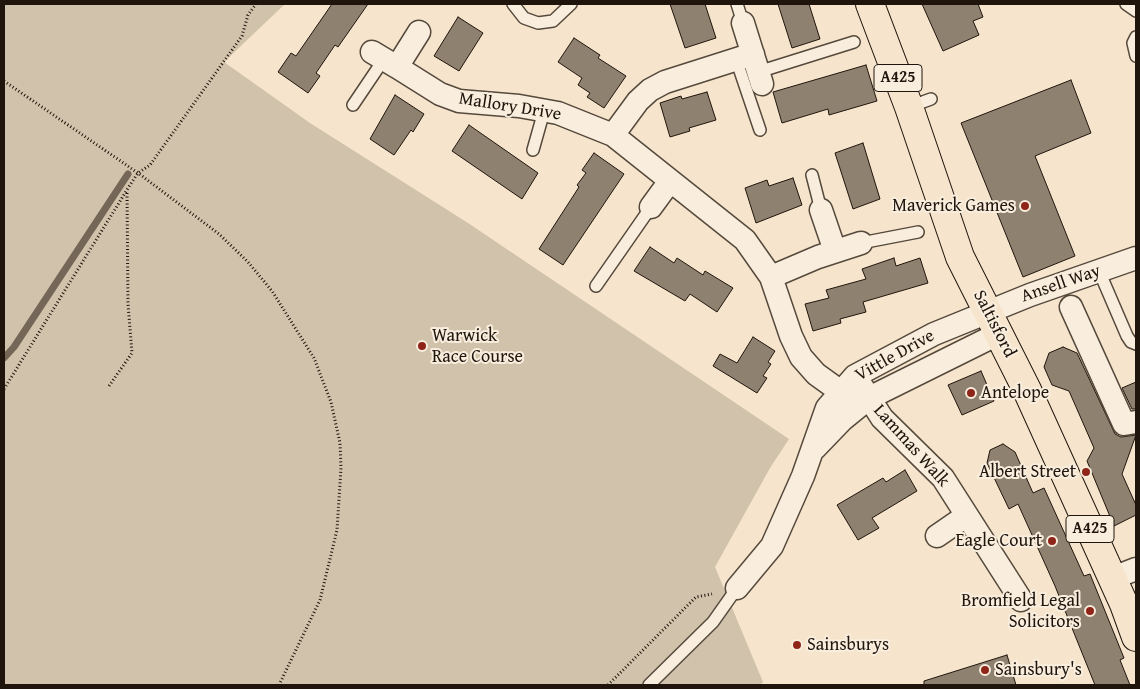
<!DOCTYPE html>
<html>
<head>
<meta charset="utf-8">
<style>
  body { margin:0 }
  #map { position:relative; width:1140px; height:689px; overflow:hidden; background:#f6e5cc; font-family:"Gentium Book Plus",serif }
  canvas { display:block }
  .frame { position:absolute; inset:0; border:5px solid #1f150c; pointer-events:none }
</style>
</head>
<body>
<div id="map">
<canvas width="1140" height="689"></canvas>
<div class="frame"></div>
</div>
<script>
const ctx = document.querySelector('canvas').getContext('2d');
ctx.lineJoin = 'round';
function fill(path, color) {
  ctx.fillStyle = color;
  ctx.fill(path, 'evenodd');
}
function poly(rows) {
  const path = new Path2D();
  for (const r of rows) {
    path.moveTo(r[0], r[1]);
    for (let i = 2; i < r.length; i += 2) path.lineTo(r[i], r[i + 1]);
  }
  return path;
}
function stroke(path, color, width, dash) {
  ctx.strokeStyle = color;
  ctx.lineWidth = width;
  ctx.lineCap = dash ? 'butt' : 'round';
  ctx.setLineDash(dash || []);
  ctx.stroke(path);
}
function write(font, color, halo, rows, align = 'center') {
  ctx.font = font + ' "Gentium Book Plus",serif';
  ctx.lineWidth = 4;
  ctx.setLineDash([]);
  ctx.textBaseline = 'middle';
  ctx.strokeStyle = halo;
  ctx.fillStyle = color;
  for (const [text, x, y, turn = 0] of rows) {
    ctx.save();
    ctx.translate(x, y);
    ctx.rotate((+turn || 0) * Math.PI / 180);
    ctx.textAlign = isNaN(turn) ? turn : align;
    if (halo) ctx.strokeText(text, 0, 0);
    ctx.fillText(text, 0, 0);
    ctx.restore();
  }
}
fill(poly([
  [4,4,285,4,224,62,310,123,468,223,789,439,770,468,715,567,763,682,760,685,4,685]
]), '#d1c2ab');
stroke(poly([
  [4,358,14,347,128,174]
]), '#746758', 7);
const building = poly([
  [332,4,368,4,338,47,335,45,316,73,320,76,308,93,278,72,291,53,296,56,332,4],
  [670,4,705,4,716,38,685,48,670,4],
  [778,4,809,4,820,39,792,48,778,4],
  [922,4,978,4,983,17,973,21,979,35,943,51,922,4],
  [458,17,483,33,459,71,434,56,458,17],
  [574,38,600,55,598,58,626,76,604,108,587,97,590,93,578,85,582,78,558,62,574,38],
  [866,65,877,101,829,115,828,109,782,123,773,92,866,65],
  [1071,80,1091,133,1035,156,1075,256,1023,277,961,123,1071,80],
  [707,92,716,120,689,128,690,131,670,137,660,103,681,96,682,99,707,92],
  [395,95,424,114,413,132,411,130,394,155,370,139,395,95],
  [469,125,538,173,522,199,452,151,469,125],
  [863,143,880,199,853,209,835,153,863,143],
  [594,153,624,174,563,265,539,249,579,187,577,185,586,173,582,170,594,153],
  [793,178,802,205,756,223,745,188,767,180,769,186,793,178],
  [650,247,674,263,677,258,703,275,705,271,733,288,717,312,690,294,685,301,634,271,650,247],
  [894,258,896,266,920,258,928,283,863,302,866,312,840,319,841,323,813,331,805,304,829,298,826,290,866,279,862,269,894,258],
  [753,337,775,351,768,362,771,364,763,376,767,378,757,393,713,366,720,354,737,363,753,337],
  [1063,347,1077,353,1115,434,1121,437,1136,435,1122,474,1136,505,1136,515,1114,526,1087,461,1094,448,1069,391,1052,385,1044,367,1049,353,1063,347],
  [981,371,994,401,962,415,948,385,981,371],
  [1136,382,1136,409,1132,409,1122,388,1136,382],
  [1003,444,1015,452,1033,493,1044,488,1084,576,1090,574,1124,658,1120,660,1130,685,1095,685,1055,586,1018,504,1009,509,987,463,990,450,1003,444],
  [905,470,917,491,872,518,879,528,858,540,837,505,883,478,886,482,905,470],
  [1007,655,1016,685,924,685,924,681,1007,655]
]);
fill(building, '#8f8170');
stroke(building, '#1f150c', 1);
const service = poly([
  [513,4,524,18,538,23,553,21,571,4],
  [737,4,743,23],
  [1126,4,1136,11],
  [1136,37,1133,43,1136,56],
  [736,59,760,130],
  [758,72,854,42],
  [353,105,384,59],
  [909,107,931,99],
  [533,150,544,111],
  [812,175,821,210],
  [861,243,918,232],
  [1099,271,1127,336,1131,342,1136,344],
  [596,286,651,207],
  [649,685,713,622,737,588]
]);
const minor = poly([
  [743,23,762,84],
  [372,52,397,67,419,32],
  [397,67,440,94,459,101,519,106,558,113,613,135,745,240,771,277,791,336,801,357,816,374,859,405],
  [613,135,638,101,650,90,665,82,753,54],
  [651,207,670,181],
  [821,210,835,251],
  [771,277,818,257,861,243],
  [1071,307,1124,424,1136,422],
  [859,382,882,418,943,478,1021,600],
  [815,448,842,420,869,398,998,334],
  [937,536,966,516],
  [1113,578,1136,569],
  [737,588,772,546,803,476,827,408,855,376,934,334,1030,295,1136,258]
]);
const primary = poly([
  [870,4,909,107,960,257,1027,390,1124,604,1136,637]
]);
stroke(service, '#55493c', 14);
stroke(minor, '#55493c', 25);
stroke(primary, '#1f150c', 30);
stroke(poly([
  [4,81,138,173,219,234,248,262,272,291,314,358,331,402,340,443,341,468,337,530,320,600,279,685],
  [109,386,132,353,128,304,127,192],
  [4,389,130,185,138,173,150,165,242,36,248,15,256,4],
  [608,685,696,597,712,594]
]), '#1f150c', 3, [1, 2.5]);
stroke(service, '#f9eede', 11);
stroke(minor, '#f9eede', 22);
stroke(primary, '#f6e5cc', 28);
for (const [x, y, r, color] of [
  [1025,206,5,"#8f2418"],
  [422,346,5,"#8f2418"],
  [971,393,5,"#8f2418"],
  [1086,472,5,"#8f2418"],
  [1052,541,5,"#8f2418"],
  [1090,611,5,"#8f2418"],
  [797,645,5,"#8f2418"],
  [985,670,5,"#8f2418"]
]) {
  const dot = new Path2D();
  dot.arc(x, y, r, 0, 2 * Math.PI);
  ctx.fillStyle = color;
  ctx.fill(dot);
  stroke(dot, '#f9eede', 2);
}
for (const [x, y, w] of [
  [898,78,48],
  [1090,529,48]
]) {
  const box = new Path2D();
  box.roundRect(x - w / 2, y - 13.5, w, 27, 4);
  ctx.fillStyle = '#f9eede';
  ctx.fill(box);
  stroke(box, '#1f150c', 1);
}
write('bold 16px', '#1f150c', null, [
  ["A425",898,78],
  ["A425",1090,529]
]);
write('18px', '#1f150c', '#f9eede', [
  ["Mallory Drive",510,107,9],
  ["Ansell Way",1061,284,-19],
  ["Saltisford",994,324,63],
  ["Vittle Drive",895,356,-29],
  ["Lammas Walk",911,446,48]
]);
write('18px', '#1f150c', '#f9eede', [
  ["Maverick Games",1015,206],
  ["Warwick",432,336,"left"],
  ["Race Course",432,357,"left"],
  ["Antelope",981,393,"left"],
  ["Albert Street",1076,472],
  ["Eagle Court",1042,541],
  ["Bromfield Legal",1080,601],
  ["Solicitors",1080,622],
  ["Sainsburys",807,645,"left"],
  ["Sainsbury's",995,670,"left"]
], 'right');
</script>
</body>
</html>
